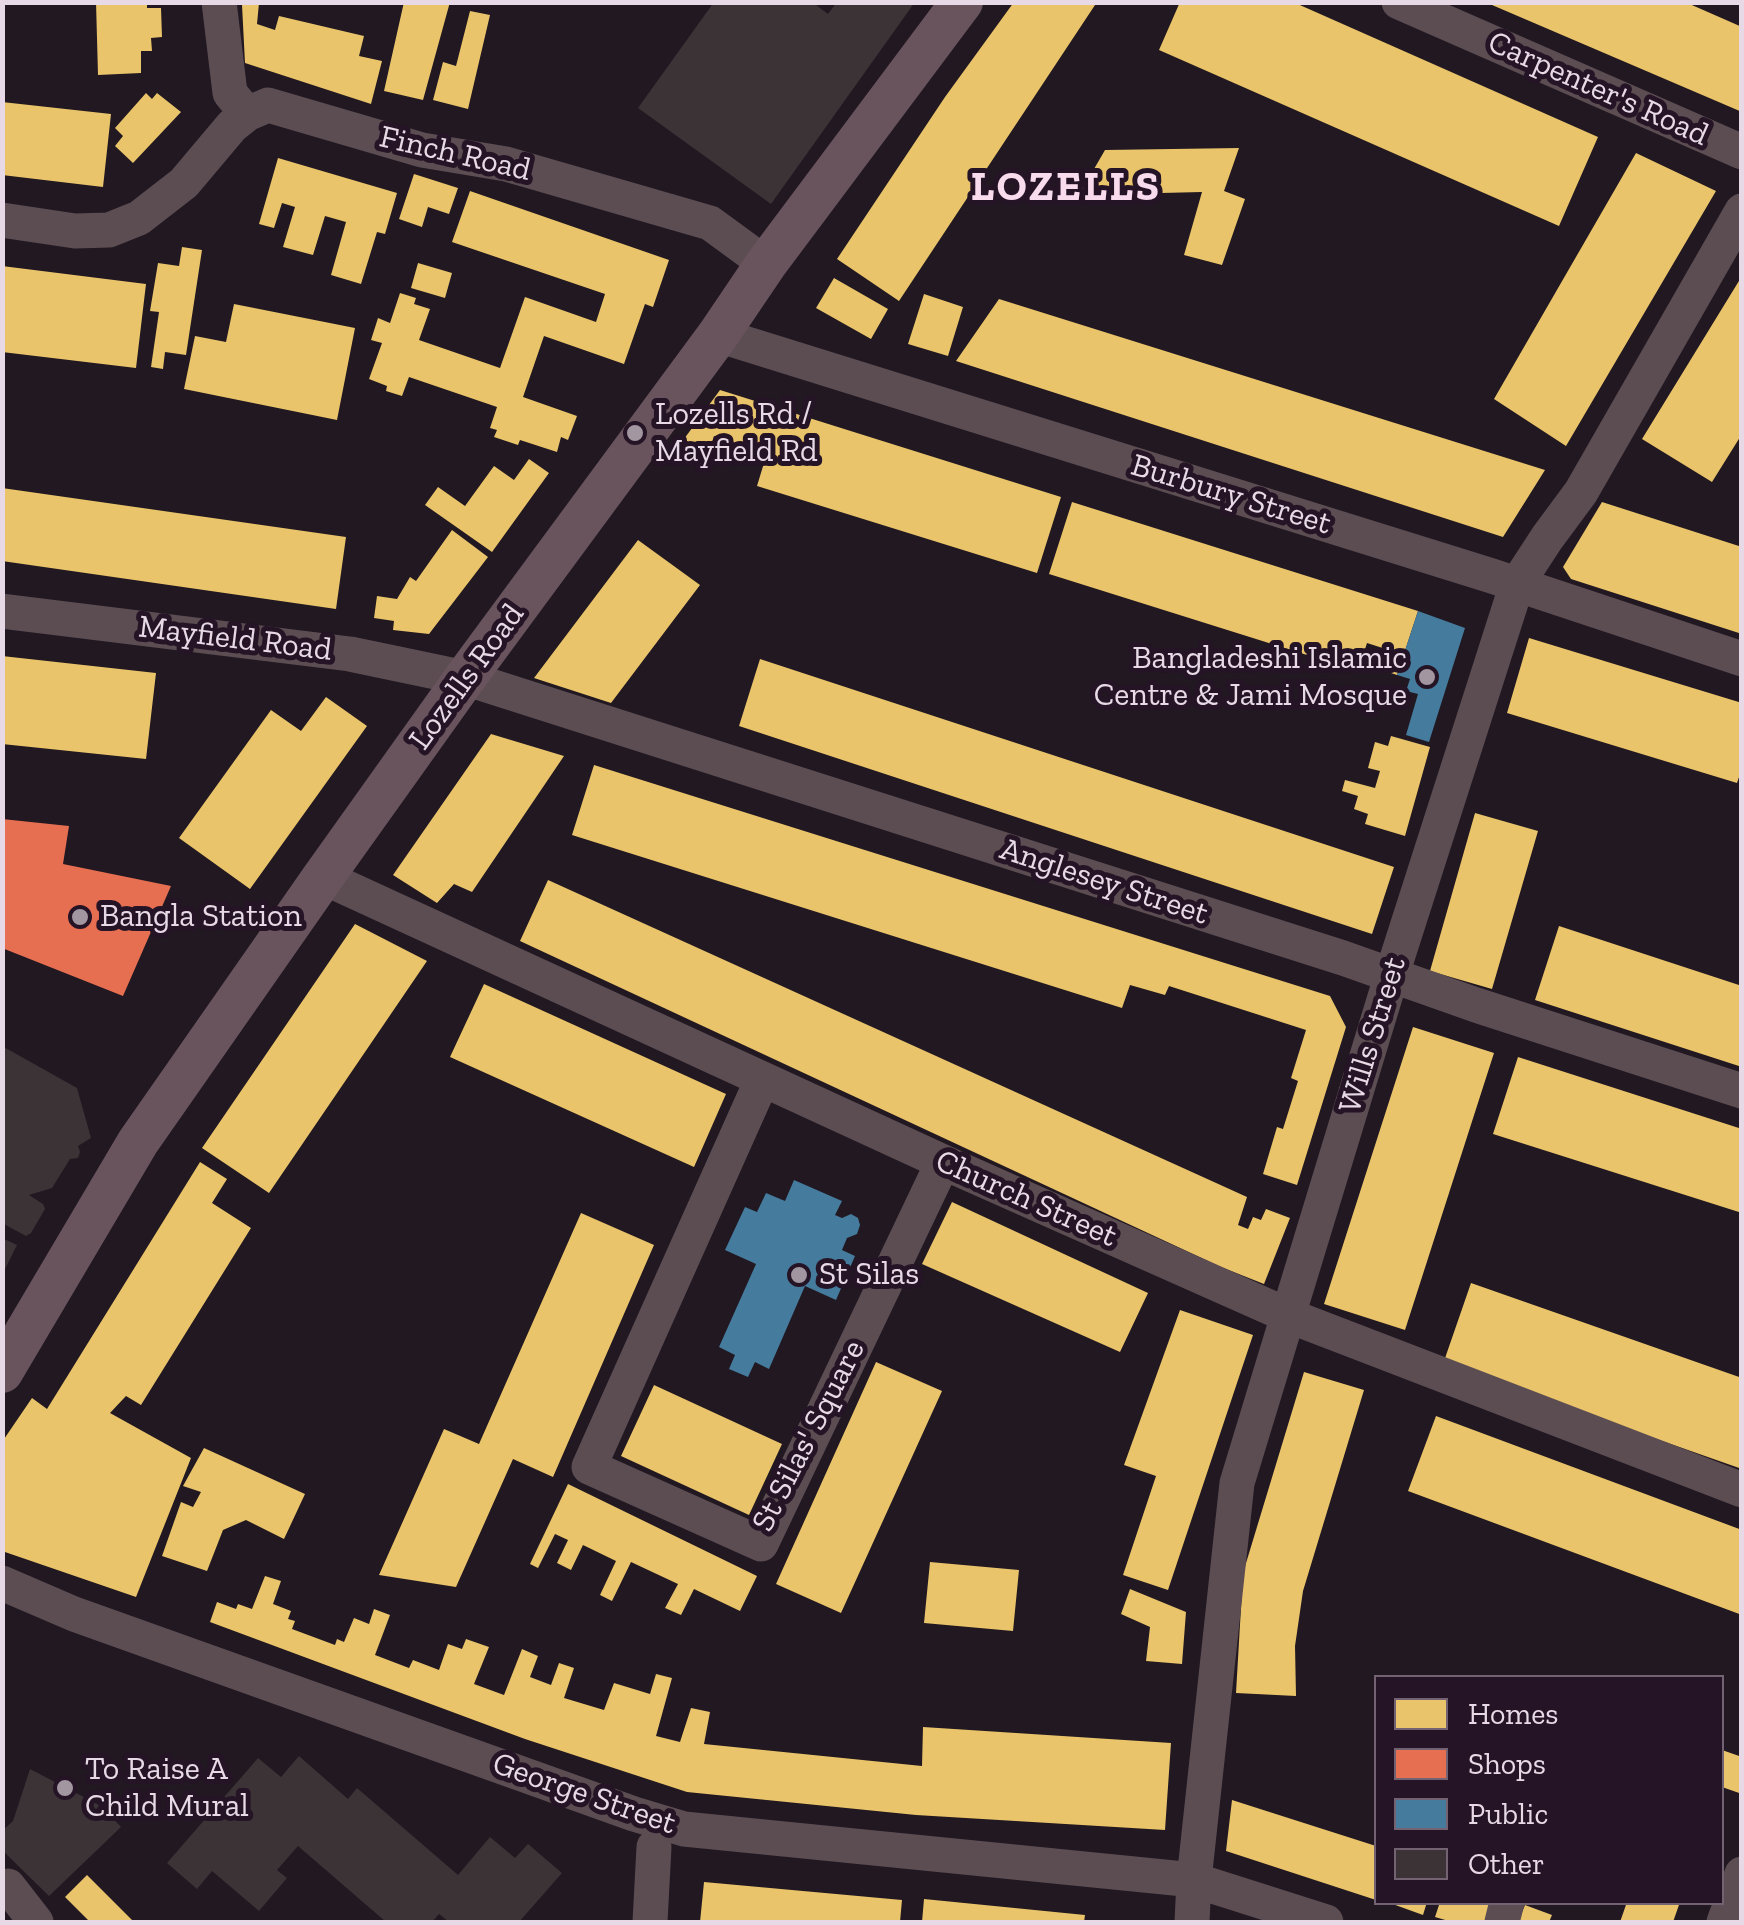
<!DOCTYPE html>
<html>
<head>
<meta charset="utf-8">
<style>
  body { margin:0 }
  #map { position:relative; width:1744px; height:1925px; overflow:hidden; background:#211821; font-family:"Zilla Slab",serif }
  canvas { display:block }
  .frame { position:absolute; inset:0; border:5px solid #e7dae6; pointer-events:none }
  .legend { position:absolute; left:1374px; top:1675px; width:350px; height:230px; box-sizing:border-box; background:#251425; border:2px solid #736372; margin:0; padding:12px 18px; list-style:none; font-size:30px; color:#e7dae6 }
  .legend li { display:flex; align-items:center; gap:20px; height:50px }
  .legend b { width:50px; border:2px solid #736372 }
</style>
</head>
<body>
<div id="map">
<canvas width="1744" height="1925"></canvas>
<div class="frame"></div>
<ul class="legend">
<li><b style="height:28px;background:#e9c46a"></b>Homes</li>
<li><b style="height:28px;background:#e76f51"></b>Shops</li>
<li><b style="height:28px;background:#457b9d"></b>Public</li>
<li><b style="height:28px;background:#3c3336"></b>Other</li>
</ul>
</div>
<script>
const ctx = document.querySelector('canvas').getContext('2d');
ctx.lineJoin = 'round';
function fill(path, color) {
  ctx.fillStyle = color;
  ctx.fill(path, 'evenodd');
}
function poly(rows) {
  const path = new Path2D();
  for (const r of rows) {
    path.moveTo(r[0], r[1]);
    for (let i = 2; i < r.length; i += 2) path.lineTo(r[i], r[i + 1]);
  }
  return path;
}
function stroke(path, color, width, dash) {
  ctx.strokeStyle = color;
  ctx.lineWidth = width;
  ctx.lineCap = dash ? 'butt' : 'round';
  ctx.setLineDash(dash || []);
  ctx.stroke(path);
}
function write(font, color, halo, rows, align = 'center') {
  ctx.font = font + ' "Zilla Slab",serif';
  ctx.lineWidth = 10;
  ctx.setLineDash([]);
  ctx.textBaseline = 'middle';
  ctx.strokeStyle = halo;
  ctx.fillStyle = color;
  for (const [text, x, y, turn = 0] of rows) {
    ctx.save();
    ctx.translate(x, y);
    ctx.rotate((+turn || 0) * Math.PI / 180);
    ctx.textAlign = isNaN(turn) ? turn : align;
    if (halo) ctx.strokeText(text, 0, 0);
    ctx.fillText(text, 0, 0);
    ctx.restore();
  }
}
fill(poly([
  [96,2,147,2,147,8,161,8,162,37,151,38,152,51,141,51,141,73,98,75],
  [404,2,450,2,423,100,384,91],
  [1014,2,1097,2,899,301,837,259,945,97],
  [1180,2,1293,2,1598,137,1559,226,1159,50],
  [1485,2,1685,2,1742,27,1742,112],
  [259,3,257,24,275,30,279,16,364,36,359,56,382,61,371,104,245,63,242,5],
  [470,11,490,15,468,109,433,100,443,62,456,66],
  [146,93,152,99,157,93,181,112,133,163,115,146,123,136,115,128],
  [2,102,111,114,103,187,2,175],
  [1239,148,1224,191,1245,199,1222,265,1184,255,1202,192,1079,195,1105,150],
  [1636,153,1716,191,1566,446,1494,399],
  [278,158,397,193,385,234,377,232,361,284,331,275,346,222,325,216,313,255,283,247,295,207,282,203,274,228,259,224],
  [414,174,458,188,449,214,428,207,422,227,399,219],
  [470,191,669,260,653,307,645,304,624,364,544,336,523,397,577,416,568,440,561,437,557,452,520,440,518,445,494,437,497,430,490,428,497,407,409,377,402,396,386,391,387,386,369,379,382,343,371,340,378,318,390,323,400,293,416,298,414,304,430,309,419,340,500,368,525,297,596,322,605,294,452,242],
  [182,247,202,250,186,355,165,352,163,369,151,367,159,312,150,311,158,263,179,266],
  [418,263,452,273,445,298,411,288],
  [2,266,146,284,136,368,2,352],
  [1742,276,1742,434,1712,482,1642,439],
  [834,278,888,309,871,339,816,308],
  [924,294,963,307,948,356,908,344],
  [999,299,1545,470,1503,537,956,361],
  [234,304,355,328,337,420,184,389,195,336,226,342],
  [720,390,1061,497,1037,573,757,486,767,453,714,436,708,455,684,439],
  [529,459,549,473,492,552,425,505,438,487,465,506,494,466,514,480],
  [2,488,346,537,336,609,2,561],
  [1072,502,1418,611,1397,675,1385,671,1392,651,1367,643,1358,671,1049,574],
  [1602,502,1742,547,1742,634,1571,579,1563,567],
  [452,530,488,557,429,634,393,630,394,621,374,618,377,596,397,599,410,577,416,581],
  [638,540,700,585,611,703,534,678],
  [1529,638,1742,703,1742,768,1737,783,1507,713],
  [2,656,156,673,146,759,2,744],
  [760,659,1394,867,1372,934,739,726],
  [326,697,367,726,250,889,179,838,271,710,301,731],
  [491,734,564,756,472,892,454,884,437,903,393,875],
  [1391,736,1430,747,1405,836,1365,824,1368,814,1354,809,1358,796,1342,791,1345,780,1375,788,1380,771,1368,768,1375,742,1388,746],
  [594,765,1330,996,1346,1027,1297,1185,1263,1174,1277,1127,1283,1129,1298,1081,1291,1078,1306,1030,1169,986,1165,995,1130,985,1122,1008,572,835],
  [1475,813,1538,831,1492,989,1430,971],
  [548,880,1247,1197,1238,1225,1248,1229,1253,1217,1261,1220,1266,1209,1290,1218,1264,1284,1221,1267,520,941],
  [355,924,427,961,269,1193,202,1148],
  [1559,926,1742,986,1742,1067,1535,1000],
  [484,984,726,1094,694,1167,450,1057],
  [1413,1027,1494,1053,1405,1330,1324,1304],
  [1518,1057,1742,1129,1742,1213,1493,1134],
  [200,1162,227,1179,212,1203,251,1228,141,1405,126,1396,110,1413,191,1458,136,1597,2,1551,2,1442,32,1398,47,1409],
  [952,1202,1148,1293,1120,1352,922,1264],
  [581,1213,654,1245,553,1477,513,1459,456,1587,379,1575,444,1429,479,1444],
  [1471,1283,1742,1378,1742,1469,1443,1364],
  [1180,1310,1253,1335,1168,1590,1123,1575,1156,1476,1124,1465],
  [876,1362,942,1391,841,1613,776,1584],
  [1304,1372,1364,1390,1303,1591,1295,1646,1296,1696,1236,1693,1243,1573],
  [654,1385,782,1444,749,1515,621,1456],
  [1436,1416,1742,1530,1742,1615,1408,1491],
  [204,1448,305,1494,284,1539,246,1520,223,1530,207,1571,162,1556,181,1502,193,1507,201,1492,183,1486],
  [568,1484,757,1576,740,1611,694,1589,681,1615,665,1608,678,1584,631,1562,612,1601,600,1595,616,1561,583,1545,571,1570,557,1563,568,1540,555,1534,538,1568,530,1564],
  [930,1562,1019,1570,1013,1631,924,1623],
  [265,1576,281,1581,273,1604,291,1611,288,1619,295,1621,292,1629,335,1645,337,1639,344,1642,354,1618,369,1624,374,1609,390,1615,375,1655,409,1668,413,1660,439,1670,448,1644,462,1649,466,1639,489,1647,474,1684,504,1695,522,1649,538,1656,530,1677,551,1685,559,1663,574,1668,564,1698,604,1710,614,1683,650,1694,656,1674,672,1678,656,1736,680,1742,691,1708,710,1712,704,1744,922,1766,923,1727,1171,1743,1165,1830,916,1815,687,1792,525,1739,210,1622,217,1602,236,1609,238,1604,252,1609],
  [1130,1589,1186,1612,1182,1664,1146,1661,1150,1627,1121,1614],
  [1722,1750,1742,1757,1742,1794,1722,1787],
  [1232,1800,1376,1846,1376,1900,1226,1851],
  [87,1875,134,1922,90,1922,65,1897],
  [704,1882,902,1900,900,1922,760,1922,731,1920,731,1922,700,1922],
  [924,1899,1085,1915,1084,1922,922,1922],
  [1387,1902,1427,1902,1423,1915],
  [1440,1902,1493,1902,1486,1922,1452,1922,1435,1917],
  [1627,1902,1680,1902,1673,1922,1620,1922],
  [1525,1905,1552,1915,1549,1922,1518,1922]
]), '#e9c46a');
fill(poly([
  [2,819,69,826,63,864,171,886,123,996,2,948]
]), '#e76f51');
fill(poly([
  [1418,611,1465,628,1429,742,1406,735,1418,694,1406,691,1410,679,1397,675],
  [794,1180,842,1201,835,1215,842,1218,851,1214,858,1218,860,1225,857,1234,847,1238,842,1250,855,1256,836,1300,805,1286,769,1369,755,1362,748,1377,729,1369,735,1355,719,1347,756,1264,725,1250,745,1207,757,1212,766,1193,785,1201]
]), '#457b9d');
fill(poly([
  [714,2,812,2,828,14,837,2,915,2,771,204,638,108],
  [2,1046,77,1088,91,1138,78,1146,80,1152,78,1158,70,1159,52,1188,29,1195,43,1204,45,1209,31,1233,26,1236,2,1223],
  [2,1238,17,1245,2,1275],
  [299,1756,348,1799,357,1788,458,1875,490,1837,515,1858,528,1844,562,1873,519,1922,449,1922,439,1914,432,1922,386,1922,298,1846,277,1870,287,1878,259,1911,212,1871,197,1889,167,1863,258,1758,281,1777],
  [30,1769,101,1806,121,1827,49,1896,2,1850,2,1831,13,1821]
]), '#3c3336');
stroke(poly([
  [219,2,230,93,247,114],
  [1399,2,1742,152],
  [2,220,75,231,109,230,139,218,184,183,232,126,247,114,268,105,422,150,506,164,710,223,766,264],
  [718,335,1492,576,1742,659],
  [2,611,350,654,465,678,1343,958,1476,1005,1742,1091],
  [323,877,943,1162,1287,1315,1742,1490],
  [762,1080,589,1467,761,1544,943,1162],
  [2,1583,74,1614,634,1814,684,1829,1194,1880,1326,1922],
  [8,1886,36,1922],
  [650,1922,654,1847],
  [1192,1922,1194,1880,1237,1483,1392,974,1517,584,1547,538,1581,492,1742,211],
  [1502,1922,1507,1902],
  [1724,1922,1742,1874]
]), '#5c4d52', 35);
stroke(poly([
  [2,1372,138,1142,323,877,465,678,718,335,766,264,962,2]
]), '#69545d', 42);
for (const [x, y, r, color] of [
  [635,433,10,"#a296a1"],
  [1427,677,10,"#a296a1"],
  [80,917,10,"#a296a1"],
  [799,1275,10,"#a296a1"],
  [65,1788,10,"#a296a1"]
]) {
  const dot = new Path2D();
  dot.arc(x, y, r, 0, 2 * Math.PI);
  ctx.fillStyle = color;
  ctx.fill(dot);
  stroke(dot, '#251425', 4);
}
write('32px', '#e7dae6', '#251425', [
  ["Carpenter's Road",1598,89,24],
  ["Finch Road",455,154,13],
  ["Burbury Street",1231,495,17],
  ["Mayfield Road",235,639,7],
  ["Lozells Road",467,677,-54],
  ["Anglesey Street",1104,882,18],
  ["Wills Street",1373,1035,-73],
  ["Church Street",1026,1199,24],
  ["St Silas' Square",809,1436,-63],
  ["George Street",584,1794,19]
]);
write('32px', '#e7dae6', '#251425', [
  ["Lozells Rd /",655,415],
  ["Mayfield Rd",655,452],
  ["Bangladeshi Islamic",1407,659,"right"],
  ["Centre & Jami Mosque",1407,696,"right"],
  ["Bangla Station",100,917],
  ["St Silas",819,1275],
  ["To Raise A",85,1770],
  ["Child Mural",85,1807]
], 'left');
ctx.letterSpacing = '2.5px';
write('bold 42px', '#f8dbed', '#251425', [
  ["LOZELLS",1066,188]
]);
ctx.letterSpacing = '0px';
</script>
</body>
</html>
